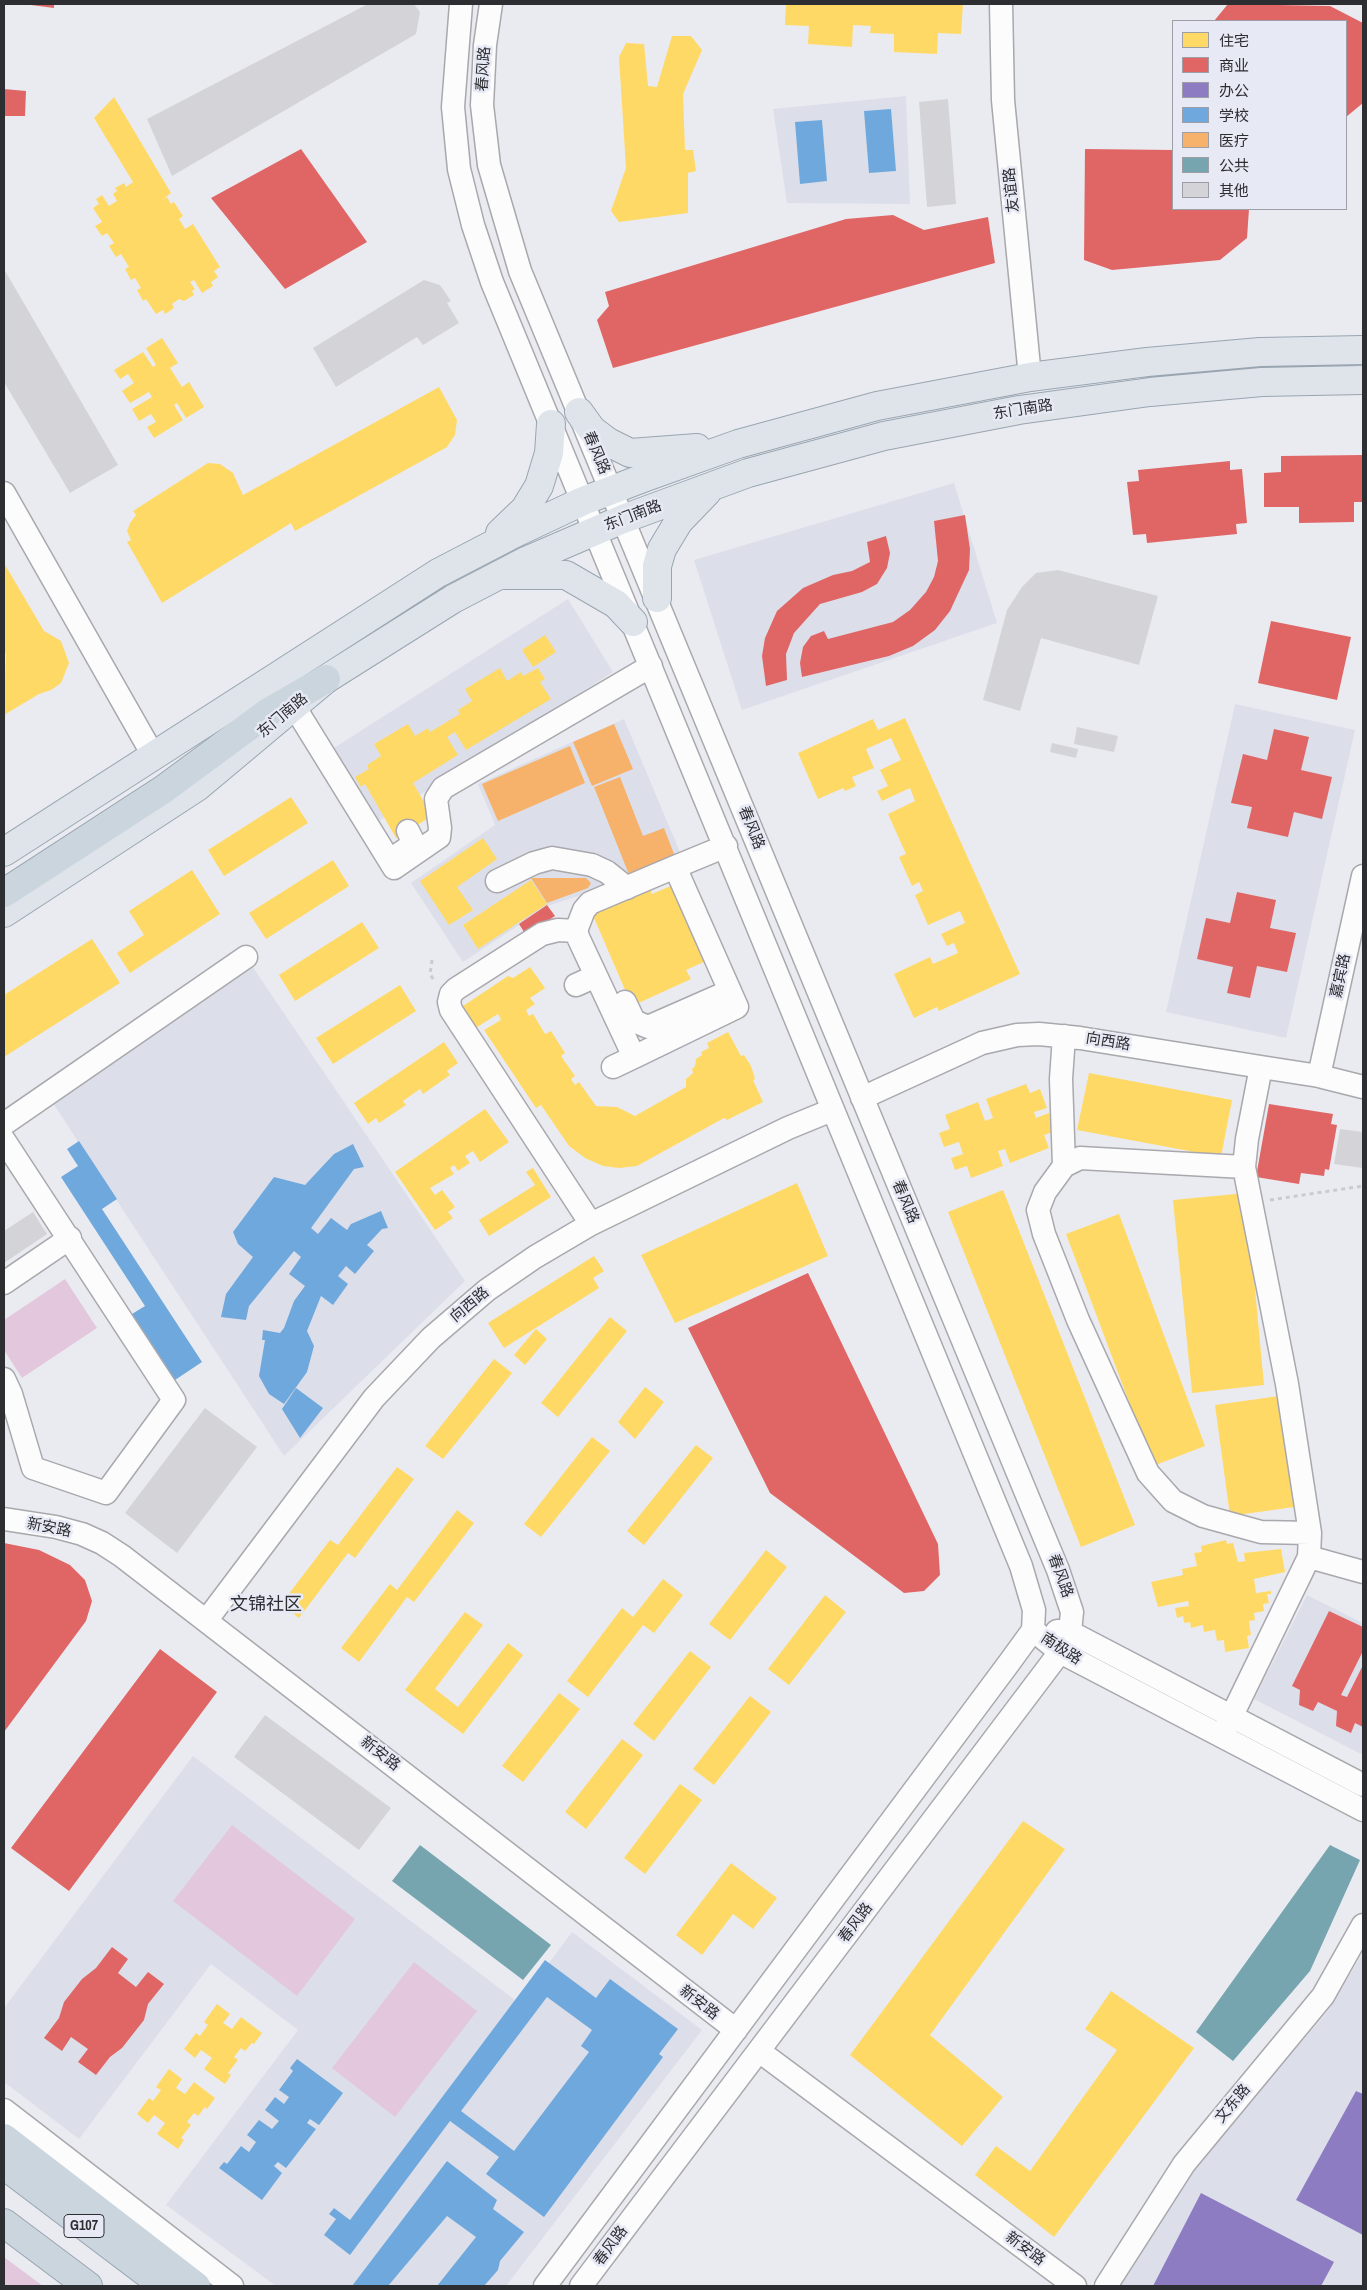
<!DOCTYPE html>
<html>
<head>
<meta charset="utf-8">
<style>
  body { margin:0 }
  #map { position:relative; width:1367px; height:2290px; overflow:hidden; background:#eaebf1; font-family:"Archivo Narrow","Noto Sans SC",sans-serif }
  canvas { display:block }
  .frame { position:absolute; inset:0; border:5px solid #2d2e32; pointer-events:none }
  .legend { position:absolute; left:1172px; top:20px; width:175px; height:190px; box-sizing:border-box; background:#e7e9f4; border:1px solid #9d9ea6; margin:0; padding:6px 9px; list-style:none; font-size:15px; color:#2d2e32 }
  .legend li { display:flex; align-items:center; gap:10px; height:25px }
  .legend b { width:25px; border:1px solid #9d9ea6 }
</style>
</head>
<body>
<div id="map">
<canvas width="1367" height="2290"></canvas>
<div class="frame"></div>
<ul class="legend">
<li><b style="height:14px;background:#ffd966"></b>住宅</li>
<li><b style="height:14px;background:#e06666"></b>商业</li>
<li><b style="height:14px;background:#8e7cc3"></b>办公</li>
<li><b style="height:14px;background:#6fa8dc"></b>学校</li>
<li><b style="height:14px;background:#f6b26b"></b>医疗</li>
<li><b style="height:14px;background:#76a5af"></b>公共</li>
<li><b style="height:14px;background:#d4d3d8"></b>其他</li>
</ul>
</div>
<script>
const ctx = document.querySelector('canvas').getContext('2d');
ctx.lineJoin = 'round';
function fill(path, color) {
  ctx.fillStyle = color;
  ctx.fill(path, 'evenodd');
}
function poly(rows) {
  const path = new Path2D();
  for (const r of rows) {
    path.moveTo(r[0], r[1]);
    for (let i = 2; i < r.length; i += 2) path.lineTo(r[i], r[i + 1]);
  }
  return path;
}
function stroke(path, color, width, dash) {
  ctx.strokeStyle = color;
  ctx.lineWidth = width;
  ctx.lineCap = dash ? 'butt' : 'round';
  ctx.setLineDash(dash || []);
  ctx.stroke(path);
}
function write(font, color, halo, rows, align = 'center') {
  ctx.font = font + ' "Archivo Narrow","Noto Sans SC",sans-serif';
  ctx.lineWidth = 5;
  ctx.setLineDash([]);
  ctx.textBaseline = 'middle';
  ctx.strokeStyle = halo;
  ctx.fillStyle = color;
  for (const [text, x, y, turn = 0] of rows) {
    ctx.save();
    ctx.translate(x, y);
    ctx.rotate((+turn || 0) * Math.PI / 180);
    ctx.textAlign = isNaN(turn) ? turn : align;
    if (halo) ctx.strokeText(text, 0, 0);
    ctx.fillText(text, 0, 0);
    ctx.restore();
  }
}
fill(poly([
  [906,96,910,204,787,203,773,109],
  [954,483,997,623,742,710,694,560],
  [568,599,613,672,374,824,329,751],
  [1235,704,1355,730,1286,1038,1166,1012],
  [624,719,682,857,626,880,548,906,463,962,411,883,495,825,478,784],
  [246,957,465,1281,284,1456,47,1094],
  [1307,1595,1363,1623,1363,1755,1254,1699],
  [193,1756,519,2003,572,1932,702,2030,506,2286,276,2286,166,2205,298,2030,211,1964,79,2139,4,2082,4,2008],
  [1363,1953,1363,2286,1121,2286,1188,2178,1208,2151,1328,2011]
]), '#dcdfea');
fill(poly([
  [65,1279,97,1328,22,1378,4,1350,4,1320],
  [232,1825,355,1919,297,1996,173,1901],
  [414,1962,477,2011,395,2117,332,2068],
  [4,2257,43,2286,4,2286]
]), '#e3c8dd');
fill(poly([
  [786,4,963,4,961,34,938,33,937,54,894,52,894,34,870,33,871,26,853,25,852,47,808,44,809,26,785,25],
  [672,36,691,36,702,50,683,94,685,150,693,150,696,171,688,173,688,213,619,222,611,211,626,168,619,57,626,43,644,44,648,86,657,87],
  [114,97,171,193,162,200,167,197,171,204,174,202,183,216,179,219,185,229,193,224,220,267,214,271,218,277,211,282,213,286,202,293,194,280,190,282,195,289,192,291,194,295,184,301,179,299,172,304,174,308,165,314,163,310,156,314,146,299,143,301,137,290,141,288,135,278,131,280,125,269,129,267,121,254,116,257,109,246,114,243,107,233,102,236,95,226,102,222,93,208,99,204,96,199,102,195,109,206,117,201,113,194,117,191,115,188,124,183,126,187,133,182,94,118],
  [162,338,178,363,170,368,182,387,189,382,204,407,186,418,177,403,174,405,183,420,154,438,147,427,156,422,151,414,139,421,132,409,152,397,149,392,130,403,122,391,134,383,128,374,120,379,114,370,143,352,153,367,156,365,146,348],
  [439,387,457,420,455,435,447,447,295,531,291,523,162,603,127,542,131,540,127,531,130,523,136,515,133,511,208,463,220,464,233,473,243,495],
  [4,563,44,631,61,641,69,663,61,683,51,690,39,694,4,715,6,654,4,650],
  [545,635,556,652,533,667,522,650],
  [500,668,507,681,521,672,523,676,538,668,545,679,540,682,551,699,466,750,455,732,447,737,458,755,413,783,432,816,396,838,365,784,361,787,355,777,369,769,367,765,381,756,374,744,408,724,415,736,428,728,430,732,460,714,458,710,472,701,465,689],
  [905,718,1020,974,939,1011,937,1007,914,1018,894,974,930,957,933,964,958,953,954,943,947,946,941,934,965,923,960,911,928,925,915,895,923,891,919,882,912,886,899,857,906,854,888,814,915,801,910,788,882,801,877,791,888,786,880,770,901,760,891,738,866,749,874,768,852,777,856,786,845,791,843,788,818,799,798,753,873,719,878,730],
  [291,797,308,823,224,876,208,850],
  [483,838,497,859,457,887,473,910,449,925,420,881],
  [333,860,349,886,266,939,249,913],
  [192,870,220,914,130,973,117,953,144,935,129,911],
  [531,880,547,904,478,949,463,925],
  [648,885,652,894,673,885,706,961,686,970,691,979,632,1006,591,911],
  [362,922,379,948,295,1001,279,975],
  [92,939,120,983,4,1057,4,995],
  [530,967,545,988,530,998,535,1004,526,1010,529,1016,533,1014,545,1034,551,1031,565,1053,561,1056,575,1076,571,1079,575,1085,579,1082,596,1106,617,1107,635,1116,686,1087,686,1079,693,1073,692,1069,695,1066,696,1059,702,1055,701,1052,709,1048,707,1043,728,1032,741,1056,744,1055,751,1066,755,1079,753,1080,763,1102,727,1120,724,1118,637,1166,619,1168,603,1166,585,1158,569,1146,541,1105,536,1108,484,1030,501,1020,498,1014,474,1029,460,1008,508,976,513,978],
  [400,985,416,1011,333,1064,316,1038],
  [444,1042,458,1063,447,1071,450,1075,423,1094,420,1089,403,1101,406,1105,379,1123,376,1118,368,1124,354,1103],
  [1089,1073,1232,1100,1221,1157,1077,1130],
  [1026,1084,1030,1093,1040,1089,1047,1108,1034,1112,1036,1118,1049,1113,1055,1131,1044,1135,1049,1148,1010,1163,1005,1149,998,1151,1003,1166,971,1178,967,1166,955,1170,951,1158,963,1154,959,1142,944,1147,939,1133,950,1129,945,1115,978,1102,985,1121,993,1118,986,1099],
  [485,1109,509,1142,480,1162,473,1151,465,1156,470,1163,458,1171,454,1165,450,1168,454,1174,430,1188,435,1195,442,1190,455,1207,448,1212,453,1218,435,1230,395,1172],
  [533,1168,551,1197,489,1236,479,1220,535,1185,526,1172],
  [797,1183,828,1256,675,1323,641,1255],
  [1003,1190,1135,1525,1081,1547,948,1212],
  [1246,1193,1264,1385,1192,1393,1173,1200],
  [1119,1214,1205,1446,1153,1466,1066,1234],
  [594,1256,604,1271,593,1278,599,1288,504,1348,488,1323],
  [610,1317,627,1331,558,1417,541,1403],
  [536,1329,547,1339,525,1365,514,1355],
  [773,1337,807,1414,758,1438,720,1361],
  [494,1359,512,1373,443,1459,425,1446],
  [645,1387,664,1402,635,1439,618,1422],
  [1279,1396,1294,1507,1230,1516,1215,1405],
  [861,1432,928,1542,903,1578,780,1488],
  [592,1437,610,1451,541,1537,524,1524],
  [696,1445,713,1458,644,1545,627,1531],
  [397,1467,414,1479,355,1558,348,1553,299,1618,281,1604,330,1540,338,1545],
  [457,1510,474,1523,414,1602,407,1597,359,1662,341,1648,390,1584,397,1590],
  [1226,1540,1227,1544,1233,1543,1238,1562,1245,1561,1244,1553,1281,1549,1285,1572,1254,1579,1256,1593,1271,1591,1271,1594,1267,1594,1269,1603,1263,1604,1264,1611,1254,1613,1255,1620,1249,1621,1251,1635,1247,1636,1249,1648,1225,1652,1224,1640,1217,1641,1215,1630,1204,1632,1203,1625,1191,1628,1190,1622,1184,1623,1183,1616,1177,1618,1175,1608,1189,1606,1188,1601,1158,1607,1151,1582,1183,1575,1182,1569,1197,1566,1194,1553,1202,1552,1201,1546],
  [766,1550,787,1567,730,1640,709,1624],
  [663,1579,683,1595,654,1633,643,1625,588,1697,567,1681,622,1608,633,1617],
  [825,1595,846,1612,789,1685,768,1669],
  [465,1612,483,1625,435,1689,458,1707,508,1643,523,1655,463,1734,405,1690],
  [690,1651,711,1667,654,1741,633,1724],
  [178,1664,196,1678,183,1695,201,1709,172,1747,155,1735,144,1750,125,1735,137,1718,120,1706,147,1669,165,1683],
  [559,1693,580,1709,523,1782,502,1766],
  [750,1696,771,1712,714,1785,693,1769],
  [622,1739,643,1755,586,1829,565,1812],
  [93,1755,135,1786,68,1877,25,1845],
  [680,1784,702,1800,645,1874,624,1858],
  [1023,1821,1065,1849,930,2035,1003,2097,962,2146,850,2055],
  [731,1863,777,1898,753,1929,733,1914,702,1955,676,1935],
  [1111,1991,1194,2048,1054,2237,975,2175,996,2146,1030,2171,1117,2050,1085,2029],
  [217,2004,230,2014,223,2023,232,2029,241,2017,262,2033,254,2044,252,2043,245,2051,241,2048,234,2057,238,2060,228,2073,231,2075,225,2084,204,2069,212,2058,201,2050,195,2058,184,2049,196,2033,200,2036,208,2025,204,2022],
  [169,2069,182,2079,176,2088,185,2094,194,2082,215,2098,207,2109,205,2107,198,2116,194,2113,187,2122,191,2125,181,2138,184,2140,178,2149,157,2134,165,2123,154,2115,148,2123,137,2114,149,2098,153,2101,161,2090,156,2087]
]), '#ffd966');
fill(poly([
  [23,4,54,4,54,8],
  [1228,4,1330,6,1363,23,1363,103,1346,117,1346,21,1214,21],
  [4,89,26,91,25,116,4,116],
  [301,149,367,242,285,289,211,198],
  [1085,149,1173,150,1173,209,1249,209,1247,238,1220,260,1112,270,1084,260],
  [893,215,924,230,988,217,995,263,613,368,597,320,609,306,605,292,846,219],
  [1363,455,1363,502,1354,502,1354,522,1299,523,1299,507,1264,507,1264,473,1281,472,1281,456],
  [1230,461,1230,470,1242,469,1247,523,1236,524,1237,534,1147,543,1146,534,1133,535,1127,482,1139,481,1138,470],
  [965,515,970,549,969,570,950,611,935,630,913,646,889,656,802,677,800,663,803,647,811,636,824,631,828,639,893,622,910,610,926,592,934,577,938,561,934,521],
  [886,536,890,553,887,568,877,584,862,592,820,604,794,633,786,654,787,680,766,686,762,656,765,638,777,611,803,588,833,575,852,571,870,562,867,542],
  [1271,621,1351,637,1337,700,1258,683],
  [1274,729,1309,737,1301,770,1332,777,1322,819,1294,812,1288,837,1247,828,1252,807,1231,803,1243,754,1267,760],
  [1237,892,1276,900,1270,928,1296,933,1287,972,1257,966,1250,998,1227,993,1233,967,1197,959,1206,918,1230,923],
  [547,905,555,916,526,935,519,924],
  [1269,1104,1333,1114,1331,1124,1337,1125,1329,1170,1325,1169,1324,1176,1301,1173,1299,1184,1256,1177],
  [808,1273,938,1544,940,1575,924,1591,904,1593,770,1493,688,1328],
  [4,1543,39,1550,70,1565,85,1580,92,1601,86,1621,4,1732],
  [1329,1611,1363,1627,1363,1651,1341,1695,1347,1697,1363,1665,1363,1727,1355,1723,1351,1733,1336,1726,1337,1711,1318,1702,1313,1711,1299,1705,1300,1690,1292,1686],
  [160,1649,217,1692,69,1891,11,1848],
  [112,1947,128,1959,118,1973,136,1987,148,1972,164,1984,148,2004,144,2020,122,2048,110,2057,96,2075,78,2062,88,2049,71,2037,62,2051,44,2038,59,2018,64,2002,82,1979,96,1968]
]), '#e06666');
fill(poly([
  [1356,2091,1363,2094,1363,2235,1296,2200],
  [1201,2193,1334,2262,1321,2286,1153,2286]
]), '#8e7cc3');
fill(poly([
  [891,109,896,171,869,173,864,111],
  [822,120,827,181,800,184,795,122],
  [79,1141,117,1199,102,1209,202,1362,175,1380,132,1314,145,1306,61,1177,78,1166,67,1149],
  [353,1144,364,1167,354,1169,311,1228,318,1234,331,1218,347,1230,351,1224,381,1211,388,1228,382,1229,367,1245,374,1251,355,1274,346,1266,338,1276,348,1284,333,1305,321,1296,307,1331,314,1346,307,1372,284,1404,269,1394,259,1376,265,1340,262,1340,263,1330,280,1333,284,1328,294,1301,305,1286,289,1274,301,1257,294,1251,249,1306,246,1320,221,1317,226,1294,253,1257,238,1244,233,1232,274,1177,305,1185,334,1154],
  [296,1388,323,1408,300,1438,282,1409],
  [545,1960,596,1998,610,1979,678,2029,659,2054,663,2057,544,2217,486,2174,499,2157,450,2121,350,2255,324,2235,336,2219,329,2214,334,2208,350,2220],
  [547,1997,592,2030,581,2046,589,2052,514,2151,461,2111],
  [297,2059,343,2093,319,2125,310,2119,307,2123,316,2129,286,2168,278,2162,274,2166,282,2173,262,2200,219,2168,224,2162,227,2164,241,2146,249,2152,256,2142,247,2135,259,2120,272,2129,279,2121,265,2110,275,2097,284,2104,289,2097,279,2090,293,2071,290,2068],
  [447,2161,497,2200,493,2209,524,2232,500,2261,498,2270,484,2286,437,2286,476,2237,447,2216,388,2286,352,2286]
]), '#6fa8dc');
fill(poly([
  [614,724,633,769,592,786,573,742],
  [570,746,585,783,498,821,482,784],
  [620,777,643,836,664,828,676,859,630,877,594,787],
  [531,878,586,878,591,883,588,888,547,903]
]), '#f6b26b');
fill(poly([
  [420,1845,551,1945,523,1980,392,1881],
  [1330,1845,1360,1860,1310,1971,1233,2061,1196,2032]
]), '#76a5af');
fill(poly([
  [368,4,414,4,420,12,416,34,172,176,147,119],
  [948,99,956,204,927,207,919,102],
  [4,269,118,465,70,493,4,382],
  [424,280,440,285,451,301,447,303,459,323,423,345,417,337,336,387,313,348],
  [1058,570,1158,596,1139,665,1041,638,1020,711,983,700,1007,610,1022,587,1036,573],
  [1077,727,1118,736,1114,752,1074,744],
  [1052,743,1078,749,1076,758,1050,752],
  [1340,1129,1363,1132,1363,1168,1334,1164],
  [33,1212,47,1234,4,1263,4,1231],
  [205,1408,257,1447,177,1553,125,1513],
  [265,1715,391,1808,359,1850,234,1757]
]), '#d4d3d8');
const minor = poly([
  [461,4,453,107,459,169,473,225,492,282,1021,1566,1034,1610,1033,1630,1009,1663,545,2286],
  [491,4,485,45,482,105,489,165,520,271,1058,1570,1072,1612,1070,1632,1060,1652,581,2286],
  [1001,4,1003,100,1030,377],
  [4,493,153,755],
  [294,706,394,868,439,837,440,828,436,799,443,788,651,666],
  [393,858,408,848,412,839,408,831],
  [675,867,737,1007,634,1057,577,935,577,928,584,910,590,903,675,867,726,846],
  [497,881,534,863,552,858,592,865,607,872,627,888],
  [576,931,558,930,542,934,456,989,451,994,449,1002,451,1010,591,1224],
  [576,985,596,976],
  [625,1002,634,1021,648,1027,730,991],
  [613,1067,634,1057],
  [1319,1076,1363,876],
  [862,1098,982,1043,1017,1035,1039,1034,1080,1038,1261,1067,1319,1076,1363,1087],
  [4,1124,246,957],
  [4,1140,174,1400,106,1493,33,1468,11,1394,4,1379],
  [1064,1166,1061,1079,1064,1036],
  [1244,1167,1080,1158,1064,1166,1045,1192,1038,1210,1044,1234,1078,1320,1148,1473,1173,1501,1203,1516,1261,1532,1310,1533],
  [4,1283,70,1238],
  [4,1519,56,1527,82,1534,102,1543,122,1556,736,2030],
  [1309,1557,1363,1572],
  [206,1621,374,1398,431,1338,487,1290,535,1257,591,1224,788,1128,832,1110],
  [1033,1630,1060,1652,1363,1810],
  [1057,1631,1070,1632,1363,1785],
  [1222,1736,1309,1557,1310,1533,1287,1384,1244,1167,1247,1139,1261,1067],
  [759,2051,1075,2286],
  [4,2110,232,2286],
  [1106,2286,1184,2164,1323,1996,1363,1925]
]);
const major = poly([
  [579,412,592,430,608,442,630,453,697,448],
  [500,533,525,509,539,486,549,453,551,424],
  [505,575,566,575,616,604,633,622],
  [657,598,657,566,662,549,679,521,707,492],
  [4,852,438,573,515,533,583,501,646,477,738,444,877,406,1030,377,1147,362,1260,352,1363,350],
  [4,913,197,787,326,679,453,599,528,560,623,519,748,473,884,436,1019,410,1150,392,1262,382,1363,380]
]);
const highway = poly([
  [4,893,164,789,267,713,326,679],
  [4,2138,196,2286],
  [4,2165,164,2286],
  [4,2223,88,2286]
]);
stroke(minor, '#a8a8ad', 25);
stroke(major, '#99a5b0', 30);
stroke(highway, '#99a5b0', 30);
stroke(poly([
  [432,960,430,974,435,982],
  [1270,1200,1363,1186]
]), '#cbcbce', 3, [4, 4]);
stroke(minor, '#fcfcfd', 22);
stroke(major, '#dee4ea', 28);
stroke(highway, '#cad5de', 28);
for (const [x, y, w] of [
  [84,2226,40]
]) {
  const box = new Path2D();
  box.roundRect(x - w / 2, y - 11.5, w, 23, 4);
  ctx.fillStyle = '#e7e9f4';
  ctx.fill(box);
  stroke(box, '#2d2e32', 1);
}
write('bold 14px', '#2d2e32', null, [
  ["G107",84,2226]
]);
write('15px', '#2d2e32', '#e7e9f4', [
  ["春风路",484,69,-86],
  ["友谊路",1012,190,-96],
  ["东门南路",1023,410,-9],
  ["春风路",596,453,67],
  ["东门南路",633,516,-21],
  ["东门南路",283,716,-40],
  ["春风路",751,828,68],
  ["嘉宾路",1341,976,-78],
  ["向西路",1108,1042,9],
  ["春风路",905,1202,67],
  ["向西路",470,1305,-40],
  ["新安路",49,1528,11],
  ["春风路",1060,1576,70],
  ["南极路",1061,1649,33],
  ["新安路",380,1754,38],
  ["春风路",856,1923,-53],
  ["新安路",699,2003,38],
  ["文东路",1233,2104,-50],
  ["春风路",611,2246,-53],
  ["新安路",1025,2249,37]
]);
write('18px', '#2d2e32', '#e7e9f4', [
  ["文锦社区",266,1605]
]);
</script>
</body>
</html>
